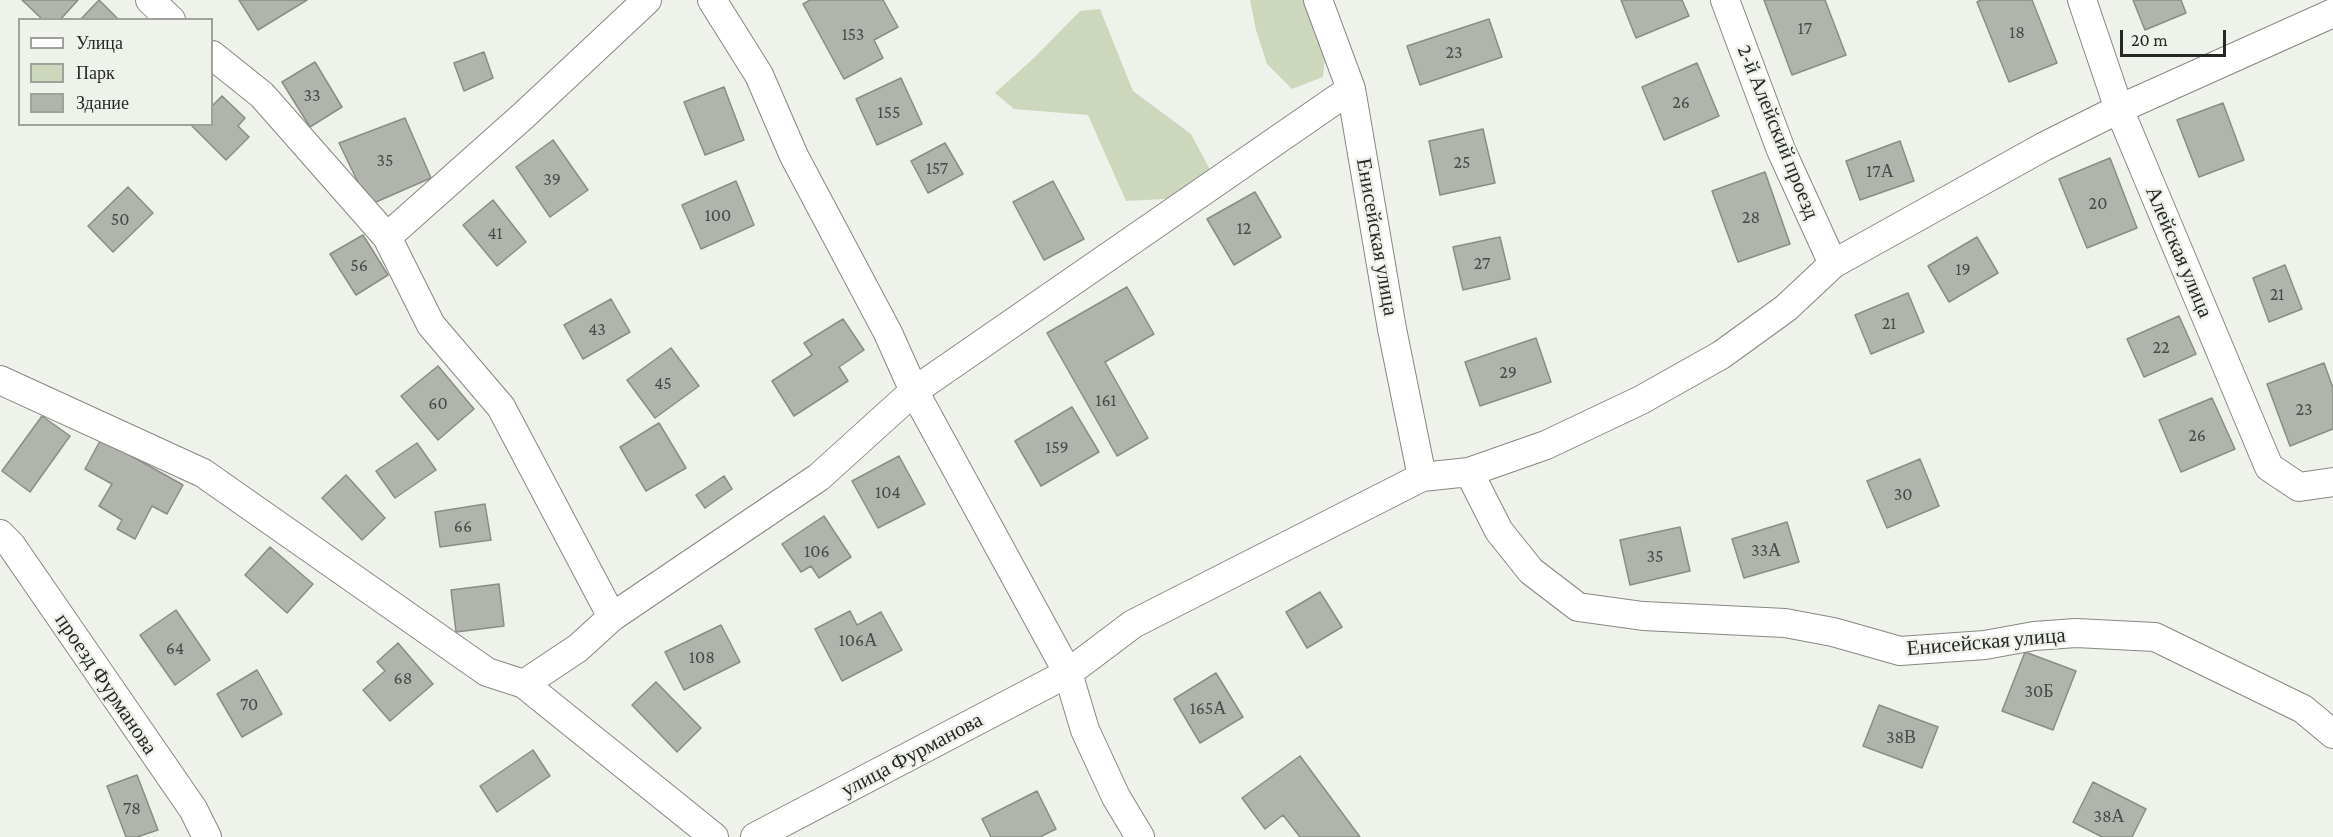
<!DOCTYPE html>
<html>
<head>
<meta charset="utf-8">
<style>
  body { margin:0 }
  #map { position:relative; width:2333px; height:837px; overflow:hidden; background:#eff2ea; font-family:"Crimson Pro",serif }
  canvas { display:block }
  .legend { position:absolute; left:18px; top:18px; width:195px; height:108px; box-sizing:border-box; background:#eff2ea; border:2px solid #9fa19b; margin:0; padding:8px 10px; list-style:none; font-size:18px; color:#262825 }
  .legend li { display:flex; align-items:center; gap:12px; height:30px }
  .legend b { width:30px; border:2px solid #9fa19b }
  .scale { position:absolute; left:2120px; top:30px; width:106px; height:27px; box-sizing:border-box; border:3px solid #262825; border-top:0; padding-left:8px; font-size:18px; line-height:21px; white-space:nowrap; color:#262825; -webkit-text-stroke:4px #eff2ea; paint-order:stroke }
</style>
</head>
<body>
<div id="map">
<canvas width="2333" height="837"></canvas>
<ul class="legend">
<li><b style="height:8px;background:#fff"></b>Улица</li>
<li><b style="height:16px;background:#ccd7bc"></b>Парк</li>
<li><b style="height:16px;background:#b0b4ac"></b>Здание</li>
</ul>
<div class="scale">20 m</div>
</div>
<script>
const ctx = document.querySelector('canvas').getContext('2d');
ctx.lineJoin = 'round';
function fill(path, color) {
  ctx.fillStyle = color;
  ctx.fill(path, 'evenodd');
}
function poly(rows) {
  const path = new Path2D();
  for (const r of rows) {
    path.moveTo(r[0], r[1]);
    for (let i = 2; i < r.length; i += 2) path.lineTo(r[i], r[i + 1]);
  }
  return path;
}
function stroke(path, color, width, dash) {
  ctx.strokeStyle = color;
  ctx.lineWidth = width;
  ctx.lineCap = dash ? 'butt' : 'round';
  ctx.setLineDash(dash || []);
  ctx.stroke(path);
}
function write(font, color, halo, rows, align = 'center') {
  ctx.font = font + ' "Crimson Pro",serif';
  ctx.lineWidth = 5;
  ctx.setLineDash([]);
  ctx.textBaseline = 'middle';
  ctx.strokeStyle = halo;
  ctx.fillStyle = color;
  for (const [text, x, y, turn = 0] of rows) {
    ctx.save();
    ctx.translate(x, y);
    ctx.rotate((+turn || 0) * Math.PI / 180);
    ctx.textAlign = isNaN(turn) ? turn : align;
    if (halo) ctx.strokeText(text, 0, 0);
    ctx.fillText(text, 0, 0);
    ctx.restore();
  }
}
fill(poly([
  [1250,0,1309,0,1326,46,1323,77,1292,89,1267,64,1256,30],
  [1100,9,1133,91,1191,134,1224,196,1126,201,1088,115,1014,109,995,93,1034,58,1080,11]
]), '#ccd7bc');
const building = poly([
  [22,0,78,0,60,20,43,20,22,0],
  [99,0,119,20,80,20,99,0],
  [239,0,307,0,258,30,239,0],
  [810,0,883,0,898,27,874,40,883,58,844,79,803,4,810,0],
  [1621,0,1682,0,1689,16,1636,38,1621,0],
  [1764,0,1825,0,1846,55,1792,75,1764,0],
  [1981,0,2032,0,2057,63,2009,82,1977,2,1981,0],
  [2133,0,2181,0,2186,13,2145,30,2133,0],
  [1489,19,1502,57,1420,85,1407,46,1489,19],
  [484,52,493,78,464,91,454,63,484,52],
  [315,62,342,107,310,127,282,82,315,62],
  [1697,63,1719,116,1664,140,1642,87,1697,63],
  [901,78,922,124,877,145,856,99,901,78],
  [724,87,744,140,705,155,684,102,724,87],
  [222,96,245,118,238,126,249,137,226,160,192,126,194,124,212,124,212,106,222,96],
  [2223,103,2244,160,2199,177,2177,120,2223,103],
  [405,118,431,178,369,205,339,143,405,118],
  [1483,129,1495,183,1440,195,1429,141,1483,129],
  [553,140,588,190,550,217,516,167,553,140],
  [1900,141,1914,181,1860,200,1846,161,1900,141],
  [945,143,963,174,928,193,911,161,945,143],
  [2110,158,2137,228,2087,248,2059,179,2110,158],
  [1765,172,1790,244,1738,262,1712,191,1765,172],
  [736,181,754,225,701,249,682,205,736,181],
  [1053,181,1084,239,1044,260,1013,202,1053,181],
  [128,187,153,213,113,252,88,226,128,187],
  [1255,192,1281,237,1234,265,1207,219,1255,192],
  [493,200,526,242,497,266,463,225,493,200],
  [363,235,388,275,356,295,330,254,363,235],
  [1500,237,1510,279,1463,290,1453,247,1500,237],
  [1977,237,1998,273,1949,302,1928,266,1977,237],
  [2285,265,2302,309,2269,322,2253,278,2285,265],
  [1127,287,1154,334,1105,362,1148,438,1117,456,1047,333,1127,287],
  [1908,293,1924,332,1871,354,1855,315,1908,293],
  [611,299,630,332,583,359,564,325,611,299],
  [2179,316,2196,354,2144,377,2127,339,2179,316],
  [843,319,864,350,839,367,848,381,794,416,772,381,812,355,804,343,843,319],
  [1536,338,1551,382,1480,406,1465,362,1536,338],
  [671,348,699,386,655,418,627,380,671,348],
  [2324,363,2333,388,2333,429,2290,446,2267,384,2324,363],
  [438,366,474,409,438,440,401,396,438,366],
  [2212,398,2235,449,2181,472,2159,420,2212,398],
  [1072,407,1099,452,1041,486,1015,441,1072,407],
  [42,416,70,436,30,492,2,471,42,416],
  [659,423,686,468,646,491,620,447,659,423],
  [101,439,183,485,167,514,152,506,135,539,117,529,122,520,99,506,112,484,85,469,101,439],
  [417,443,436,470,395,498,376,471,417,443],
  [899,456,925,504,878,528,852,481,899,456],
  [1920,459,1939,506,1887,528,1867,481,1920,459],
  [346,475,385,518,362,540,322,498,346,475],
  [724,476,732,489,705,508,696,495,724,476],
  [485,504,491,540,440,547,435,512,485,504],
  [824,516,851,557,819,578,811,566,801,572,782,544,824,516],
  [1787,522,1799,562,1744,578,1732,539,1787,522],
  [1680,527,1690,571,1630,585,1620,540,1680,527],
  [270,547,313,584,287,613,245,575,270,547],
  [499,584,504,626,456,632,451,590,499,584],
  [1320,592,1342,627,1307,648,1286,612,1320,592],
  [176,610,210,660,175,685,140,635,176,610],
  [850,611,857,625,881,612,902,650,842,681,815,629,850,611],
  [721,625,740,662,684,690,665,652,721,625],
  [398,643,433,684,390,721,363,690,385,671,377,662,398,643],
  [2025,652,2076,671,2053,730,2002,711,2025,652],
  [257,670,282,714,242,737,217,694,257,670],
  [1216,673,1243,717,1200,743,1174,699,1216,673],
  [656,682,701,728,677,752,632,705,656,682],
  [1879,705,1938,727,1922,768,1863,746,1879,705],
  [533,750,550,776,497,812,480,786,533,750],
  [1300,756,1360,837,1300,837,1283,815,1265,829,1242,798,1300,756],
  [137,775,158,830,137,837,126,837,107,786,137,775],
  [2093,782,2146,809,2132,837,2102,837,2073,822,2093,782],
  [1037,791,1056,829,1040,837,991,837,982,819,1037,791]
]);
fill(building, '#b0b4ac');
stroke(building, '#898d85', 1.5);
const minor = poly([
  [150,0,171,20],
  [712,0,759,75,794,156,888,333,914,391,1068,673,755,837],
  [1318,0,1351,89,1392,329,1422,477],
  [1725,0,1781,150,1833,264],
  [2082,0,2119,109,2269,467,2299,487,2333,482],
  [212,55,262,95,387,237,431,325,501,407,612,617],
  [387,237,523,116,647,0],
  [0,380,203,473,487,672,524,684,714,837],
  [1469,472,1499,531,1531,571,1578,607,1643,616,1785,623,1833,632,1900,651,1985,645,2034,636,2076,633,2155,637,2303,709,2333,734],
  [0,534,11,545,193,809,207,837],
  [524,684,578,648,612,617,819,477,914,391,1351,89],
  [1140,837,1116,797,1085,730,1068,673,1133,624,1422,477,1469,472,1546,445,1641,400,1721,355,1786,308,1833,264,2043,147,2119,109,2333,13]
]);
stroke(minor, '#858981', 30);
stroke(minor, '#fff', 28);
write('18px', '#484b47', null, [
  ["17",1805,28],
  ["18",2017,32],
  ["153",853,34],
  ["23",1454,52],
  ["33",312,95],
  ["26",1681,102],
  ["155",889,112],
  ["35",385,160],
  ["25",1462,162],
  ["157",937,168],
  ["17А",1880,171],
  ["39",552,179],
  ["20",2098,203],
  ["100",718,215],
  ["28",1751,217],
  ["50",120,219],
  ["12",1244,228],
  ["41",495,233],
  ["27",1482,263],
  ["56",359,265],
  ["19",1963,269],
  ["21",2277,294],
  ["21",1889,323],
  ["43",597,329],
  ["22",2161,347],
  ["29",1508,372],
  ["45",663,383],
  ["161",1106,400],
  ["60",438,403],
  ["23",2304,409],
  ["26",2197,435],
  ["159",1057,447],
  ["104",888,492],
  ["30",1903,494],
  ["66",463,526],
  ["33А",1766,550],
  ["106",817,551],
  ["35",1655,556],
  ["106А",858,640],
  ["64",175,648],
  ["108",702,657],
  ["68",403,678],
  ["30Б",2039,691],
  ["70",249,704],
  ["165А",1208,708],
  ["38В",1901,737],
  ["78",132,808],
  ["38А",2109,816]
]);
write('21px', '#262825', '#eff2ea', [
  ["2-й Алейский проезд",1778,132,68],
  ["Енисейская улица",1377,237,80],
  ["Алейская улица",2179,252,67],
  ["Енисейская улица",1986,642,-5],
  ["проезд Фурманова",106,684,56],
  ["улица Фурманова",912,755,-28]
]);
</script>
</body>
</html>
